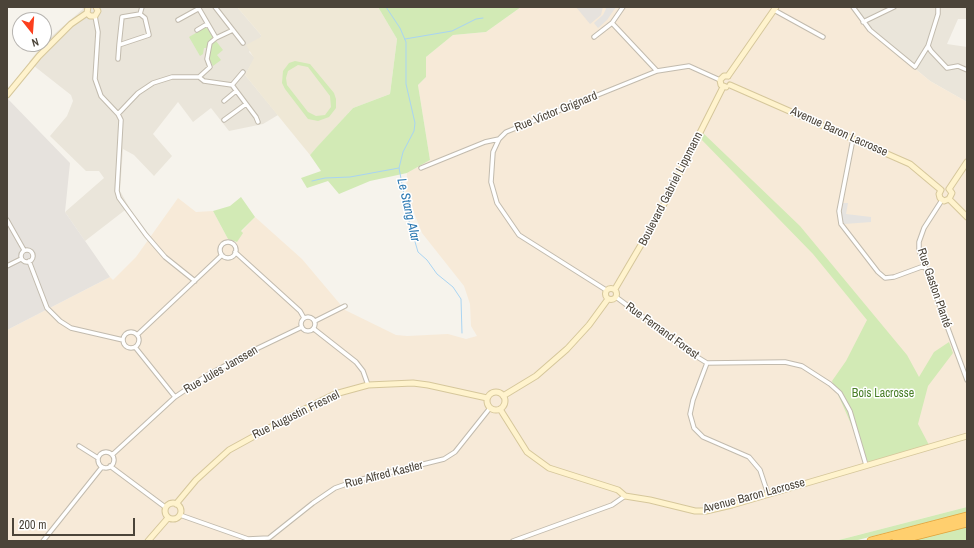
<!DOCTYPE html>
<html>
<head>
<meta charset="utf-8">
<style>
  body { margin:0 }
  #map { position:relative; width:974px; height:548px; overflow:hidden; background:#f6f3ec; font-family:"Archivo Narrow",sans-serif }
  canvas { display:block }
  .frame { position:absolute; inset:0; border:8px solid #4b4439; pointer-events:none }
  .north { position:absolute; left:12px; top:12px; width:40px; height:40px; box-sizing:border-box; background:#fff; border:1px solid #b7b4b0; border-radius:50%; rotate:163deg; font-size:11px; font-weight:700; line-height:16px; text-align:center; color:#4b4439 }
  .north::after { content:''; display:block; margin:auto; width:14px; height:18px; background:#fc3f1d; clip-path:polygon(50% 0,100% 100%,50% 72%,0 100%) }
  .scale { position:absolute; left:12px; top:518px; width:123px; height:18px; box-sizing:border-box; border:2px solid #4b4439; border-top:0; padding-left:5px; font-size:12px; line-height:14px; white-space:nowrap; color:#4b4439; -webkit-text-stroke:3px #fff; paint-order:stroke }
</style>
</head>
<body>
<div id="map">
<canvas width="974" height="548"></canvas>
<div class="frame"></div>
<div class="north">N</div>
<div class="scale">200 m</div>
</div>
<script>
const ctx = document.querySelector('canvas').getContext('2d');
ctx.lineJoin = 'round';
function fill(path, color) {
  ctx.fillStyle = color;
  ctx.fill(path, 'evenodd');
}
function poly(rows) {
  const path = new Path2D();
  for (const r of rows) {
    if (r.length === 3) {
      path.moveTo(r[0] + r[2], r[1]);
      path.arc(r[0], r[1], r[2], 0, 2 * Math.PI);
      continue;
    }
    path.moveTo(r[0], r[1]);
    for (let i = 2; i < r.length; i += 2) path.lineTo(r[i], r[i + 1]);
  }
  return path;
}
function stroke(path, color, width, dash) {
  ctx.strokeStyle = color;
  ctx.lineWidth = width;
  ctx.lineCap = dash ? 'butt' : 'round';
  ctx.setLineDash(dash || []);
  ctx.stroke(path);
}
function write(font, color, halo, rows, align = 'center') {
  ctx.font = font + ' "Archivo Narrow",sans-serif';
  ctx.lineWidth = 3;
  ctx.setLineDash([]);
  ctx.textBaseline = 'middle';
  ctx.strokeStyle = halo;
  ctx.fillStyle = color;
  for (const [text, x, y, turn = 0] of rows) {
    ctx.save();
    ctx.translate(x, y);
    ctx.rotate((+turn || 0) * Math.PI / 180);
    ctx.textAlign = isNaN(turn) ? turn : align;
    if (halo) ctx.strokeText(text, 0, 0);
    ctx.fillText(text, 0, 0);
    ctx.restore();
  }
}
fill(poly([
  [82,7,237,7,261,35,261,37,249,52,255,58,245,75,278,115,263,124,229,131,211,108,193,122,178,102,153,134,172,156,154,176,134,155,123,149,120,191,129,207,85,241,65,212,104,178,99,171,86,171,50,136,67,116,73,101,71,95,29,62,45,42,83,9],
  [856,7,967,7,967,19,958,19,947,44,967,47,967,102,930,81,884,43,864,22]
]), '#eae5da');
fill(poly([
  [521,7,856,7,864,22,884,43,930,81,967,102,967,507,835,541,7,541,7,330,110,277,113,280,136,257,178,198,196,212,213,211,228,239,236,242,242,233,241,232,255,217,302,259,345,310,396,335,407,336,448,334,466,339,477,336,471,326,470,304,464,286,422,233,406,192,407,173,430,160,418,85,426,77,426,57,453,35,486,32]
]), '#f7ead8');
fill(poly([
  [576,7,603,7,601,15,590,24],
  [7,98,70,163,65,212,110,277,7,330]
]), '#e6e2dd');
fill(poly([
  [237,7,378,7,397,39,390,94,353,108,310,155,245,75,254,58,246,45,261,37,261,35]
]), '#efe8d6');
fill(poly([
  [378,7,521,7,486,32,453,35,426,57,426,77,418,85,430,160,407,173,370,181,339,194,328,181,307,188,301,178,321,171,310,155,316,148,353,108,390,94,397,39],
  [206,27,213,36,212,39,208,42,207,48,204,48,203,54,200,56,189,37],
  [216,41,223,50,217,55,221,60,213,66,209,59,212,44],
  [295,61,310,64,334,93,336,99,336,108,329,117,318,121,308,119,285,89,282,83,283,71,289,63],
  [298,65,308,67,330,96,331,107,325,115,316,116,308,112,287,85,286,78,288,71],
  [703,133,800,226,907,355,919,377,934,352,949,342,953,353,928,386,918,424,929,445,868,462,832,381,846,361,867,320,813,254,700,138],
  [241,197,255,217,241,231,243,233,237,242,228,239,213,211,230,206],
  [967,507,967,512,963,513,854,541,835,541],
  [967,527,967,541,910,541]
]), '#d2eab5');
fill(poly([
  [605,7,616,7,607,20,598,28,594,23,603,15,606,9],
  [843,203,848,203,846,214,871,217,871,222,844,224,841,216]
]), '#e5e3e0');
stroke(poly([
  [386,7,400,28,406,42,406,84,415,123,414,131,403,152,399,168,409,221,418,252,427,260,437,274,453,287,461,299,462,333],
  [405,39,452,31,476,19,483,18],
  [312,181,325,178,350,177,399,168]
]), '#a9d4f2', 1);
const street = poly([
  [198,7,216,38,210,43,207,59,210,67,199,77],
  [215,7,243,43],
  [853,7,870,30,915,67,928,46,938,14,938,7],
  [774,10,823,37],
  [140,14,145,18,149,35,119,45,122,17,140,14,142,7],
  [95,16,98,32,95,79,101,96,118,114,121,120,117,191,119,198,146,235,165,257,195,281],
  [178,20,198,9],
  [863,22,894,7],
  [612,23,657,71],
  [197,30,207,24],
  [594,37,612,23,623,7],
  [216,38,233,30],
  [928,46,931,51,947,68,958,66,967,70],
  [118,59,119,45],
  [232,85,243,72],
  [224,101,236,91],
  [118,114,138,93,153,83,172,77,199,77,204,81,232,85,256,117,258,122],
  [224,120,246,104],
  [853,139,839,211,841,224,878,272,885,278,894,277,924,266],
  [421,168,485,142,499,139],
  [942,200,924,228,919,242,919,250,967,380],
  [7,220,24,250],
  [228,250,8],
  [27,256,6],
  [235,252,300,311,304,318],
  [29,261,47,308,60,321,71,328,123,340],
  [7,266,21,259],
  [606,290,519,235,497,203,491,182,493,152,499,139,506,132,657,71,689,66,720,80],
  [616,297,694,355,707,363,785,362,802,366,830,384,840,393,850,411,866,465],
  [308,324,7],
  [315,321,345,306],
  [314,329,356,362,363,371,368,385],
  [131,340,8],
  [137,335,222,255],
  [135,347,175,397],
  [707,363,693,400,690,414,694,428,703,437,749,457,760,470,768,494],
  [79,446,98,458],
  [106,460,8],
  [112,455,175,397,206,376,254,350,302,327],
  [110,466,165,507],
  [180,515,248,539,269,538,313,503,335,488,355,481,444,459,455,452,490,408],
  [43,541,102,467],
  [513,541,612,505,625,496]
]);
const secondary = poly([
  [87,13,90,16,95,16,98,11,96,7],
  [87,13,88,7],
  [728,76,776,7],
  [730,85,910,164,941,190],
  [726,87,721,85,720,80,724,76,728,76],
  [7,95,39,56,71,24,87,13],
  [949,189,967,162],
  [949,189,952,193,949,199],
  [941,190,939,194,940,198,944,201,949,199],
  [949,199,967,217],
  [611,294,5.5],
  [615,289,658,216,723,87],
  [496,401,9],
  [503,396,536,376,567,349,589,325,608,299],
  [500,409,527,452,549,468,618,490,625,496,650,500,695,511,706,511,732,505,967,436],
  [173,511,8],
  [176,504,196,480,229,450,291,416,335,394,368,385,413,383,428,385,487,398],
  [148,541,168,518]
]);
const highway = poly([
  [871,541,967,516],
  [896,541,967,523]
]);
stroke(street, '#c2bbae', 5.5);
stroke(secondary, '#d6c79b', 7);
stroke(highway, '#e0a43c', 9);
stroke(street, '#fff', 3.5);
stroke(secondary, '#fff3cd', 5);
stroke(highway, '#ffcf6e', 7);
write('12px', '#4b4439', '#fff', [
  ["Rue Victor Grignard",556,112,-22],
  ["Avenue Baron Lacrosse",839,132,24],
  ["Boulevard Gabriel Lippmann",671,189,-63],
  ["Rue Gaston Planté",934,288,71],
  ["Rue Fernand Forest",662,331,36],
  ["Rue Jules Janssen",221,370,-30],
  ["Rue Augustin Fresnel",296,415,-26],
  ["Rue Alfred Kastler",384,475,-14],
  ["Avenue Baron Lacrosse",754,496,-15]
]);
write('12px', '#4a7f2a', '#fff', [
  ["Bois Lacrosse",883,394]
]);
write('italic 13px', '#2e7ab2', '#fff', [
  ["Le Stang Alar",408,210,77]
]);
</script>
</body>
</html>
